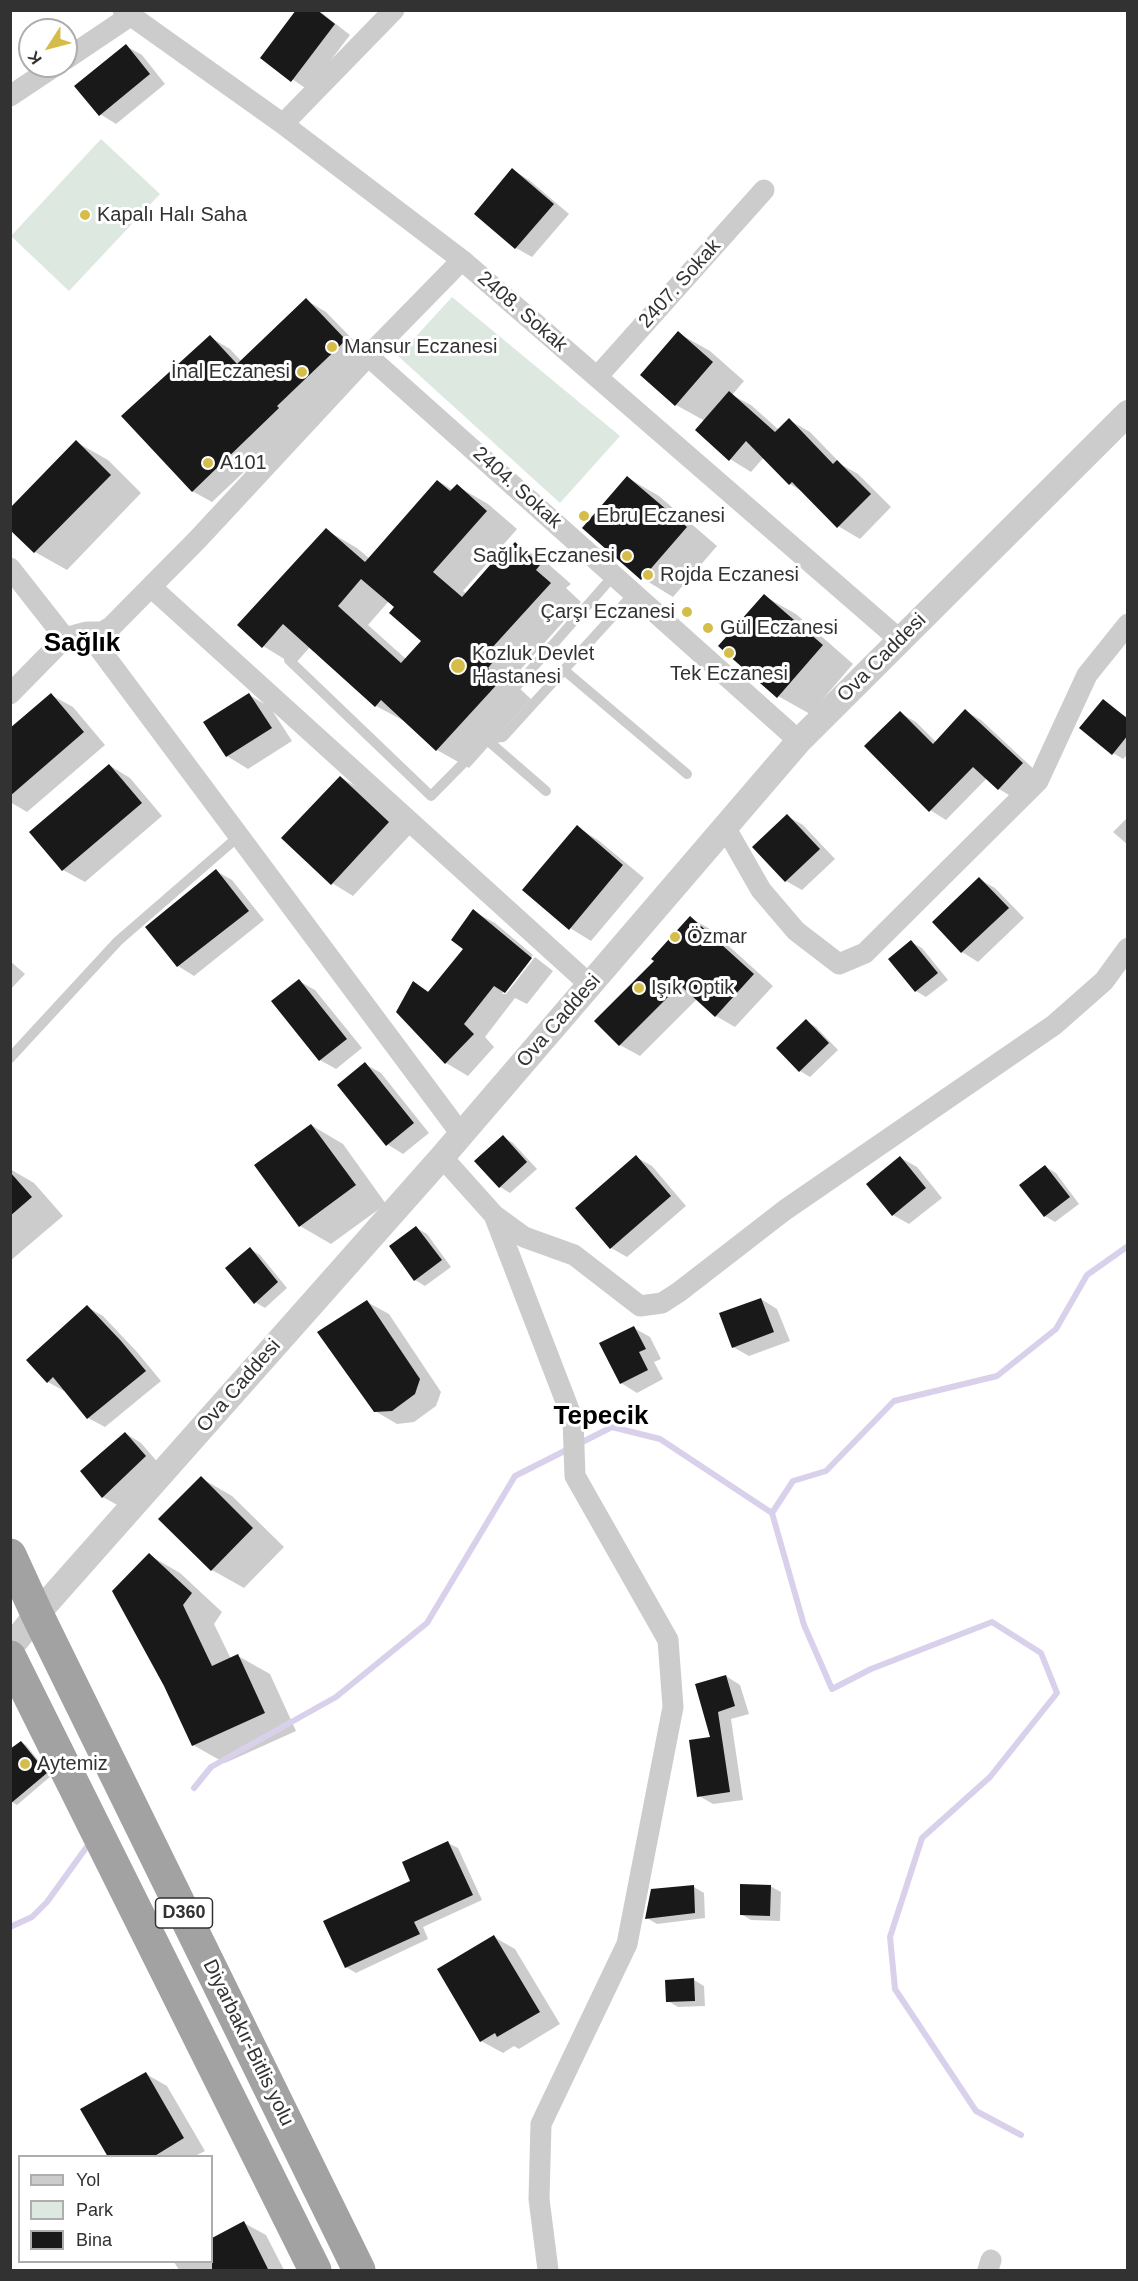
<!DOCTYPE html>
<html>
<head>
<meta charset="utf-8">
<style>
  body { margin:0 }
  #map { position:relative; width:1138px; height:2281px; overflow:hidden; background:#fff; font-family:Helvetica,sans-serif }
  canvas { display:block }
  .frame { position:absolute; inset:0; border:12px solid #323232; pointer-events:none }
  .legend { position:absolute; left:18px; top:2155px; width:195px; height:108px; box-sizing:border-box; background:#fff; border:2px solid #adadad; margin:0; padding:8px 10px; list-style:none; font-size:18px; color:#323232 }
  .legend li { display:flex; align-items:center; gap:12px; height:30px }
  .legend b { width:30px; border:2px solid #adadad }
  .north { position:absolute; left:18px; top:18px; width:60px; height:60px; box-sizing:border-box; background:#fff; border:2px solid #adadad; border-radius:50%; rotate:234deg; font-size:16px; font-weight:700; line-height:24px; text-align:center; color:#323232 }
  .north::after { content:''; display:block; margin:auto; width:21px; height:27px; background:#d5bd49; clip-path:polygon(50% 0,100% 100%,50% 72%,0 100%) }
</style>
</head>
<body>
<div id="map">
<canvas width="1138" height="2281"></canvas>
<div class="frame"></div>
<ul class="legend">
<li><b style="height:8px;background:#ccc"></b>Yol</li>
<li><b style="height:16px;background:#dde8e0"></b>Park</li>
<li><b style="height:16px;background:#191919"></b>Bina</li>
</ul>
<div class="north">K</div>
</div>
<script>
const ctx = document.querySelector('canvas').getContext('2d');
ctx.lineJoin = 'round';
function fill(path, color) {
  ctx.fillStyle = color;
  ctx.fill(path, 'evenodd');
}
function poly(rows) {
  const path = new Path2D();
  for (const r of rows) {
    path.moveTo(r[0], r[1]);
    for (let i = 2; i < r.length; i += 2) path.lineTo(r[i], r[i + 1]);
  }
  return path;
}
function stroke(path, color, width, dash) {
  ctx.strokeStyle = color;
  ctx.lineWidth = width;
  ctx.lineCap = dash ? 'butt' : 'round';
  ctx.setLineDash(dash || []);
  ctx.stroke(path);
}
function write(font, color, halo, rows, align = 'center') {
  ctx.font = font + ' Helvetica,sans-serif';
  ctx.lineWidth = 6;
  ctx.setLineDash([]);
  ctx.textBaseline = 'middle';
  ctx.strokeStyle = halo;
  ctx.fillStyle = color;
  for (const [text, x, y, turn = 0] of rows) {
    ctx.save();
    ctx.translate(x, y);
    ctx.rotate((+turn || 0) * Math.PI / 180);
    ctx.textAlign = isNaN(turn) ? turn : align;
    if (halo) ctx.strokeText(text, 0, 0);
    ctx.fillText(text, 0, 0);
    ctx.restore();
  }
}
fill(poly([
  [101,139,160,194,69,291,11,236],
  [452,297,620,436,560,503,398,356]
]), '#dde8e0');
fill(poly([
  [298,10,318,10,350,35,308,90,262,58],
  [126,46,142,55,165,84,116,124,100,114],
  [513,170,529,180,569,214,532,257,516,248],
  [306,300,326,312,365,352,298,421,212,502,192,491,210,337,230,349,242,362],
  [678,333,710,351,744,381,732,395,751,405,779,430,789,420,810,432,842,465,858,474,891,507,860,539,838,526,803,492,790,484,764,457,751,472,730,459,705,421,676,405,642,375],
  [76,442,108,460,141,493,67,570,35,552,10,528],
  [628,478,659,496,717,546,673,597,642,578],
  [438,481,453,490,457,486,488,504,517,529,463,591,467,594,515,544,546,562,571,584,566,588,581,602,521,669,528,675,518,687,531,699,469,768,437,750,408,723,376,706,310,647,294,665,263,646,326,530,357,548,370,559],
  [389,601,423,641,406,659,368,625],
  [764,596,796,614,853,664,810,714,778,696],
  [51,695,73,707,105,745,27,812,10,802,10,730],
  [249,695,270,707,292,741,248,769,227,756],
  [1103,701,1128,718,1128,754,1123,759,1113,753],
  [965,711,981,720,1038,773,1014,798,999,789,987,778,946,820,930,810,900,713,916,722,936,742],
  [109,765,130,778,162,816,85,882,63,870],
  [340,777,362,790,410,835,353,896,332,883],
  [787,816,803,825,835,859,802,890,786,881],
  [1128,817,1128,845,1113,832],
  [577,827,598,840,644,878,591,941,570,928],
  [216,871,232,880,264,920,194,976,178,966],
  [979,879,995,888,1024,918,978,962,962,952,934,922],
  [473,911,495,923,533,955,502,994,506,994,535,957,553,971,527,1004,515,998,485,1037,494,1047,468,1076,446,1063,398,1012,414,983,430,992,465,949],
  [690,918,710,929,773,986,735,1027,716,1016,697,999,640,1056,620,1045,596,1021,656,961],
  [911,942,922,948,948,980,926,997,916,991],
  [10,961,25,974,10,990],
  [299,981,315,990,362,1048,336,1069,320,1060],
  [806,1021,816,1027,838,1050,810,1077,800,1071],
  [365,1064,381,1073,429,1133,403,1154,387,1144],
  [311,1125,343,1144,386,1204,331,1244,300,1226],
  [503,1137,513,1143,537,1169,510,1193,500,1187],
  [636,1157,652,1166,686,1206,627,1257,611,1248],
  [901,1158,917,1167,942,1198,909,1224,893,1215],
  [1046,1167,1056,1173,1079,1204,1055,1222,1045,1216],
  [10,1169,34,1183,63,1216,10,1261],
  [417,1228,427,1234,451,1267,425,1286,415,1280],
  [250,1249,260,1255,287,1288,265,1308,255,1302],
  [761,1299,777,1309,790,1341,749,1356,733,1347],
  [367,1302,389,1314,441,1392,436,1406,414,1422,397,1424,375,1411],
  [87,1307,103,1316,137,1352,161,1381,105,1427,88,1418,65,1389,64,1391,48,1382],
  [634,1328,650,1337,661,1359,654,1362,663,1379,637,1393,621,1383],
  [125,1433,141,1443,161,1466,119,1506,103,1497],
  [201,1478,232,1496,284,1547,244,1588,212,1570,161,1519],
  [149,1555,180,1573,222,1612,214,1624,231,1659,238,1656,270,1674,296,1731,225,1763,193,1745],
  [726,1676,740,1685,749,1714,731,1719,743,1800,713,1804,699,1796,712,1738,697,1685],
  [21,1742,26,1745,51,1776,17,1805,10,1801],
  [448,1843,458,1848,482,1900,423,1927,428,1939,356,1973,346,1967,412,1882],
  [770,1886,781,1892,780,1921,751,1920,741,1914],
  [694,1887,704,1893,705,1918,657,1924,647,1918],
  [494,1937,515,1949,560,2024,519,2049,514,2046,503,2053,481,2041],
  [694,1980,704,1986,705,2006,678,2007,668,2001],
  [146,2074,167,2086,205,2151,195,2156,109,2156],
  [244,2223,266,2235,284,2270,179,2270,174,2262,212,2262,212,2240]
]), '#0003');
stroke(poly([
  [772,1513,793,1481,826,1471,894,1401,997,1376,1056,1329,1087,1275,1128,1246],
  [194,1788,211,1767,336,1697,427,1623,515,1476,612,1427,660,1439,772,1513,804,1625,832,1689,871,1669,992,1622,1041,1653,1057,1693,990,1777,922,1838,890,1937,895,1989,976,2111,1021,2135],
  [10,1927,32,1917,47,1902,91,1841]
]), '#d9d1eb', 6);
fill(poly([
  [296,10,317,10,335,24,291,82,260,58],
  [126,44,150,74,99,116,74,86],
  [512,168,554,204,515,249,474,214],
  [306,298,346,340,277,406,279,408,192,492,121,416,210,335,237,364],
  [678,331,713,362,675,406,640,375],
  [729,391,775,432,789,418,833,464,837,460,871,494,837,528,792,482,789,485,746,441,729,461,695,430],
  [76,440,111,475,34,553,10,530,10,508],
  [627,476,687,527,641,580,582,528],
  [437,480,450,491,457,484,487,511,433,572,462,597,498,556,505,553,515,542,540,565,536,570,551,583,490,650,497,657,488,668,501,680,436,751,381,700,375,707,283,624,262,648,237,625,326,528,365,562],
  [361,579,394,607,389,613,421,641,401,663,338,606],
  [764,594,823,645,777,698,718,646],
  [51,693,84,732,10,796,10,728],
  [249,693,272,728,226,757,203,722],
  [1103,699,1128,719,1128,735,1112,755,1079,728],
  [965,709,1023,763,998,790,973,767,929,812,864,746,900,711,933,744],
  [109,764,142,803,62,871,29,832],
  [340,776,389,822,331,885,281,838],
  [787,814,820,849,785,882,752,847],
  [577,825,623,865,569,930,522,890],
  [216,869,249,911,177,967,145,927],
  [979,877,1009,908,961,953,932,922],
  [473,909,532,958,505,993,494,986,464,1024,474,1034,445,1064,396,1012,413,981,428,992,463,949,451,940],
  [690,916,754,974,715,1017,680,985,619,1046,594,1021,654,961,651,959],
  [911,940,938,973,915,992,888,959],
  [299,979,347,1039,319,1061,271,1001],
  [806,1019,829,1043,799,1072,776,1048],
  [365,1062,414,1123,386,1146,337,1085],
  [311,1124,356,1185,299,1227,254,1165],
  [503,1135,527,1162,499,1188,474,1161],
  [636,1155,671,1196,610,1249,575,1208],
  [900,1156,926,1188,892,1216,866,1184],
  [1045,1165,1070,1197,1044,1217,1019,1185],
  [10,1172,32,1197,10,1216],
  [416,1226,442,1260,414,1281,389,1246],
  [250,1247,278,1282,254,1304,225,1268],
  [761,1298,774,1332,732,1348,719,1313],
  [367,1300,420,1379,415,1394,392,1411,374,1412,317,1332],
  [87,1305,121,1341,146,1371,87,1419,53,1377,47,1383,26,1360],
  [634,1326,646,1349,639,1352,648,1370,620,1384,599,1343],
  [125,1432,146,1456,102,1498,80,1471],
  [201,1476,253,1528,211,1571,158,1519],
  [149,1553,192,1593,183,1605,212,1666,238,1654,265,1713,192,1746,164,1686,112,1591],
  [726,1675,735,1706,718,1712,730,1792,697,1797,689,1740,710,1737,695,1684],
  [21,1741,47,1773,10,1804,10,1749],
  [448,1841,473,1895,414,1922,420,1934,345,1968,323,1921,410,1881,402,1862],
  [740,1884,771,1885,770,1916,740,1915],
  [694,1885,695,1913,645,1919,651,1889],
  [494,1935,540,2012,497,2037,495,2033,480,2042,437,1969],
  [694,1978,695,2001,666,2002,665,1980],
  [146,2072,184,2138,153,2157,108,2157,80,2109],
  [244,2221,269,2271,212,2271,212,2238]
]), '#191919');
stroke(poly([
  [614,575,486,721,485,726,490,736,494,738,503,737,634,593],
  [289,660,431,796,490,736],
  [564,670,687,774],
  [486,739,546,791],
  [10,1058,118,941,239,836]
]), '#ccc', 10);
stroke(poly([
  [123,10,283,124,462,260,900,640],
  [66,59,130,16],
  [10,96,55,66],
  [283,124,394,10],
  [368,356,799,741],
  [597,377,764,190],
  [10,568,65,638],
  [151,587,589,984],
  [87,632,461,1134],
  [10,694,65,638,87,632,102,632,111,627,198,539,368,356,462,260],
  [725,827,761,890,796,931,839,964,865,953,1038,781,1087,675,1128,624],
  [442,1157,494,1215,524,1237,574,1255,640,1306,662,1303,679,1292,785,1210,1054,1025,1104,981,1128,948],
  [494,1215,573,1420,575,1476,668,1640,673,1707,627,1944,541,2124,539,2199,548,2270],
  [988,2270,991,2260]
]), '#ccc', 21);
stroke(poly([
  [10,1648,37,1614,442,1157,799,741,1128,413]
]), '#ccc', 26);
stroke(poly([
  [10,1555,37,1614,359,2270],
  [10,1657,315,2270]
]), '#a2a2a2', 33);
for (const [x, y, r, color] of [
  [85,215,6,"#d5bd49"],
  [332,347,6,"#d5bd49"],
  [302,372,6,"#d5bd49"],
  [208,463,6,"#d5bd49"],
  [584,516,6,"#d5bd49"],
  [627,556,6,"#d5bd49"],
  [648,575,6,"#d5bd49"],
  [687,612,6,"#d5bd49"],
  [708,628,6,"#d5bd49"],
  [729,653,6,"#d5bd49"],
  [458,666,8,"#d5bd49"],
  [675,937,6,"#d5bd49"],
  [639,988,6,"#d5bd49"],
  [25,1764,6,"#d5bd49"]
]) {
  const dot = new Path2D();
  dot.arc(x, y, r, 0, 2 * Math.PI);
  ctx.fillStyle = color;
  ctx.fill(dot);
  stroke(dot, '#fff', 2);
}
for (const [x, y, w] of [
  [184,1913,57]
]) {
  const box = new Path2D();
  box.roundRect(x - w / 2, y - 15, w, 30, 4.5);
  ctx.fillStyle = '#fff';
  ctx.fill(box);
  stroke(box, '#323232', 1.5);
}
write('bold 18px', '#323232', null, [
  ["D360",184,1913]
]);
write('20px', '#323232', '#fff', [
  ["Kapalı Halı Saha",97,215],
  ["Mansur Eczanesi",344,347],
  ["İnal Eczanesi",290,372,"right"],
  ["A101",220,463],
  ["Ebru Eczanesi",596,516],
  ["Sağlık Eczanesi",615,556,"right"],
  ["Rojda Eczanesi",660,575],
  ["Çarşı Eczanesi",675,612,"right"],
  ["Gül Eczanesi",720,628],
  ["Kozluk Devlet",472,654],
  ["Hastanesi",472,677],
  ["Tek Eczanesi",729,674,"center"],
  ["Özmar",687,937],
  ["Işık Optik",651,988],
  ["Aytemiz",37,1764]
], 'left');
write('20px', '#323232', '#fff', [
  ["2407. Sokak",680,284,-48],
  ["2408. Sokak",522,312,41],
  ["2404. Sokak",517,488,42],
  ["Ova Caddesi",882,658,-45],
  ["Ova Caddesi",559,1021,-49],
  ["Ova Caddesi",239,1386,-49],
  ["Diyarbakır-Bitlis yolu",248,2043,64]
]);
write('bold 26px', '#000', '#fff', [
  ["Sağlık",82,644],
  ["Tepecik",601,1417]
]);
</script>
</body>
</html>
